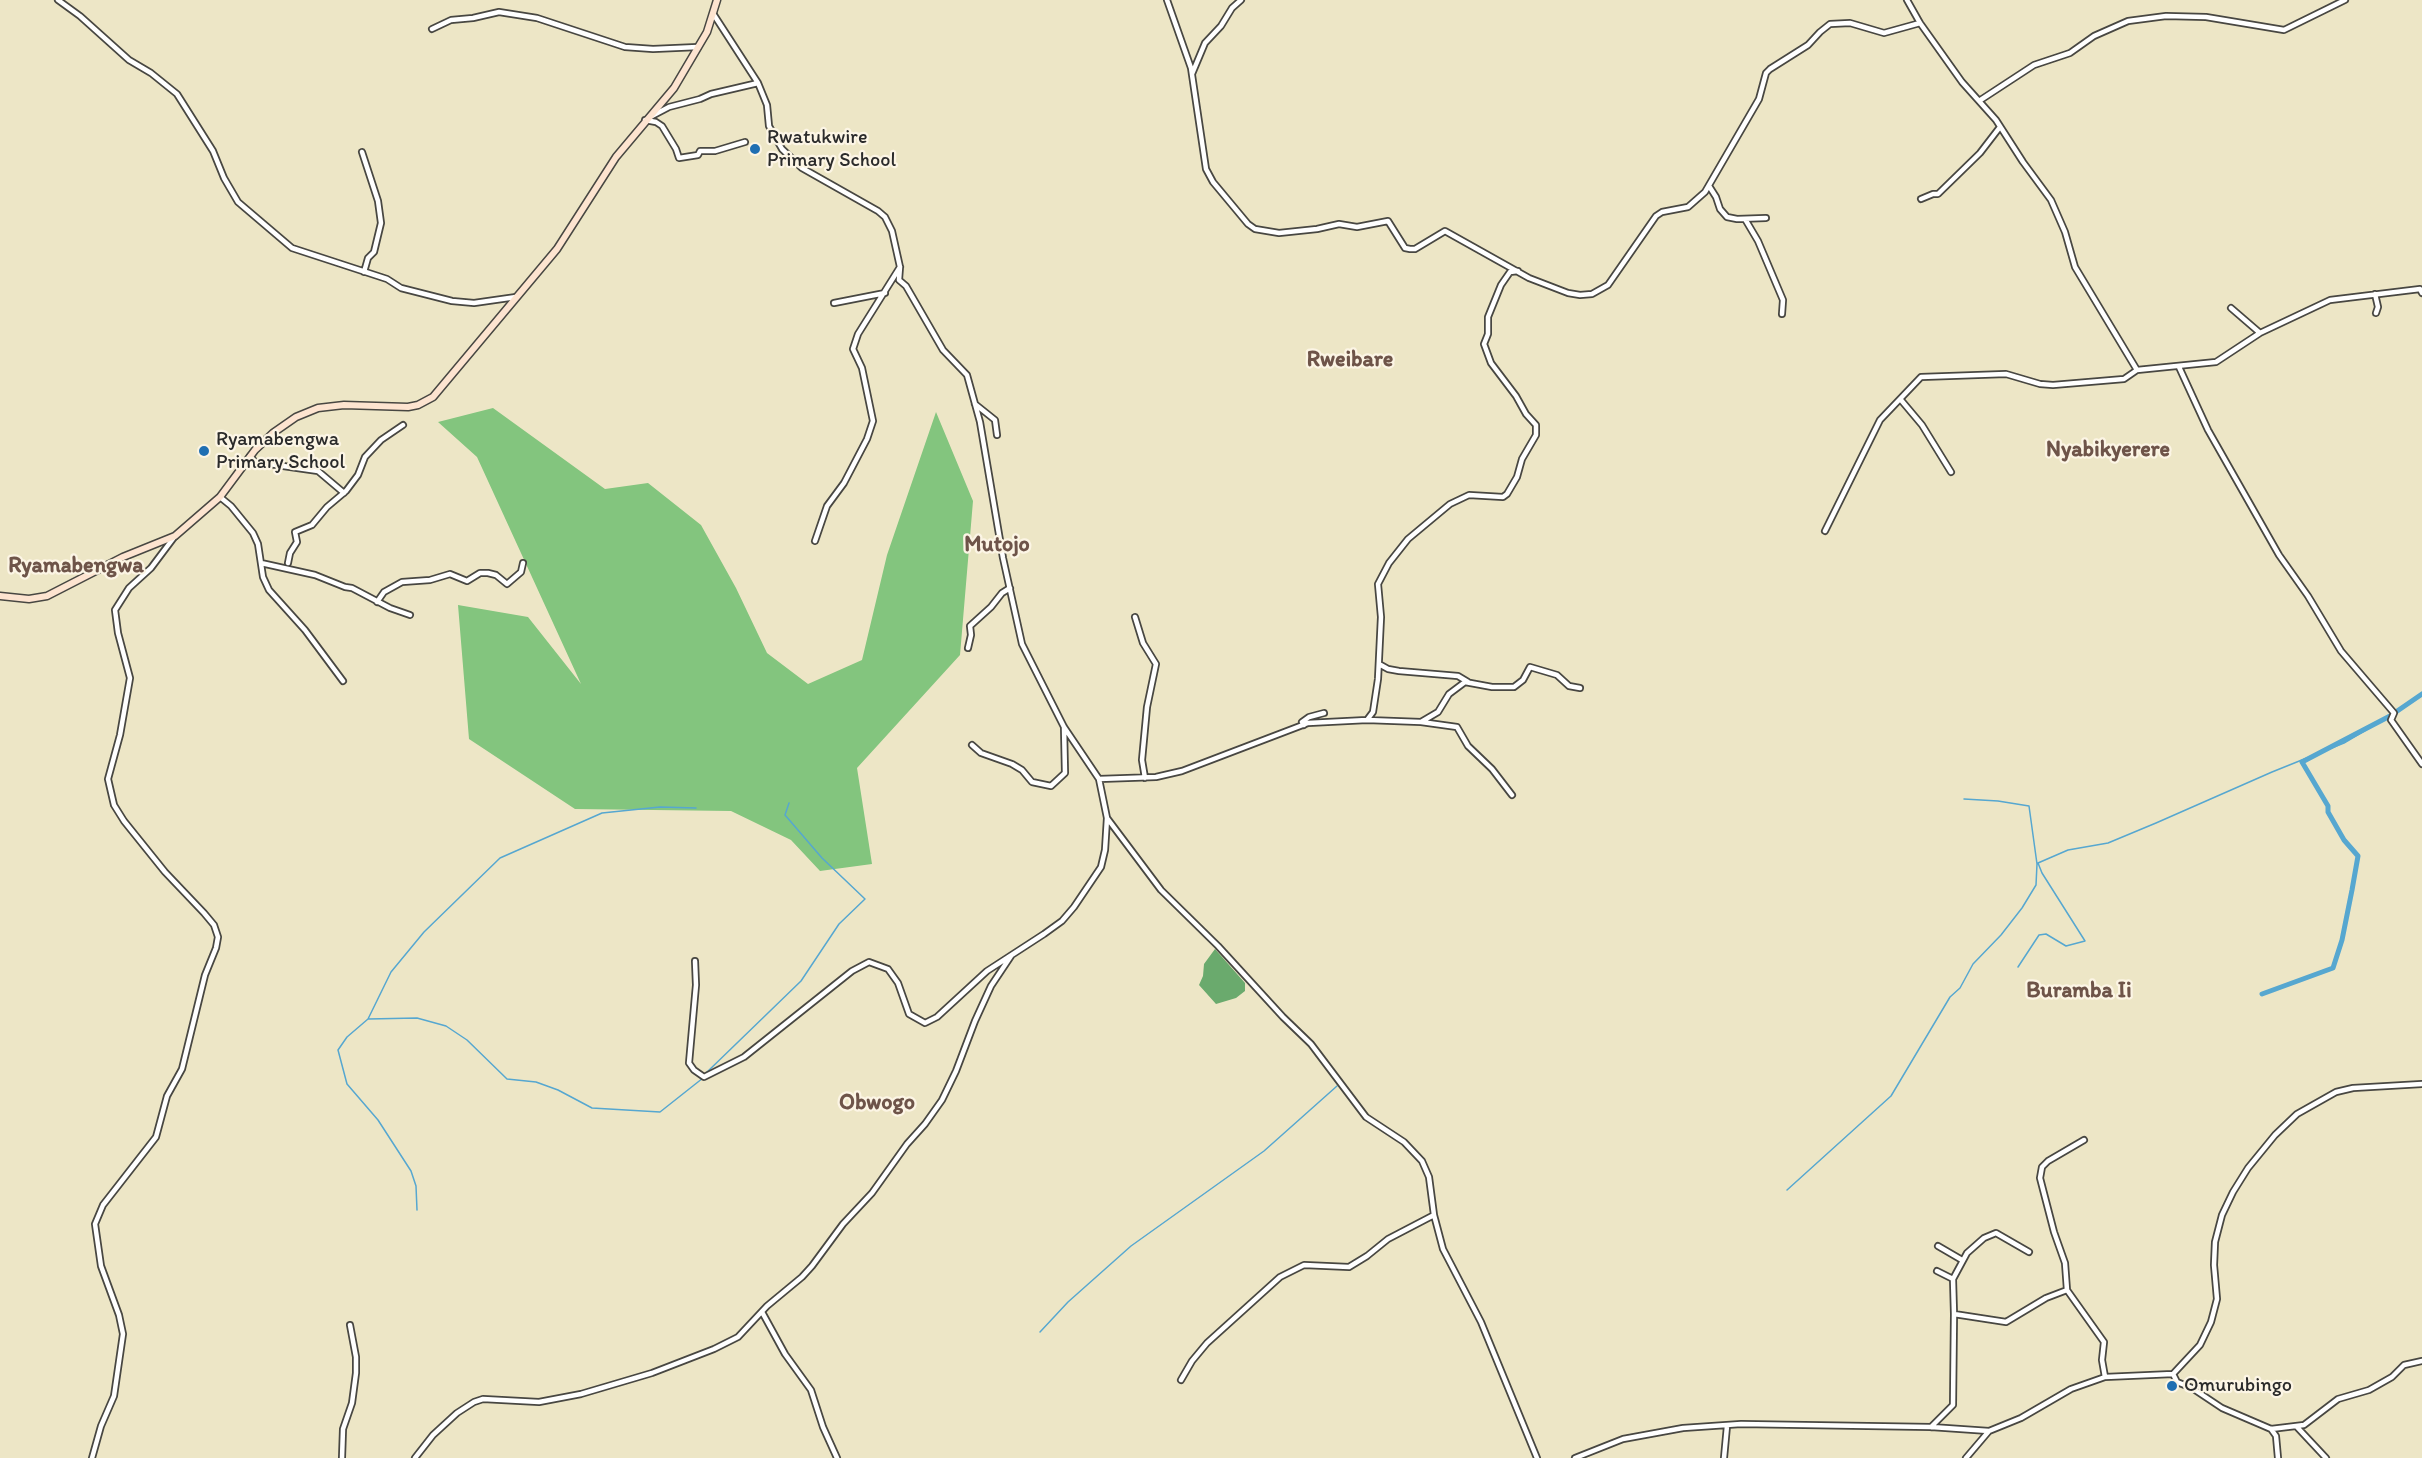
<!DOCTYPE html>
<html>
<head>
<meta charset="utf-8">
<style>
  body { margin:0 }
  canvas { display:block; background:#ede6c6 }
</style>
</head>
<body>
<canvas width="2422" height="1458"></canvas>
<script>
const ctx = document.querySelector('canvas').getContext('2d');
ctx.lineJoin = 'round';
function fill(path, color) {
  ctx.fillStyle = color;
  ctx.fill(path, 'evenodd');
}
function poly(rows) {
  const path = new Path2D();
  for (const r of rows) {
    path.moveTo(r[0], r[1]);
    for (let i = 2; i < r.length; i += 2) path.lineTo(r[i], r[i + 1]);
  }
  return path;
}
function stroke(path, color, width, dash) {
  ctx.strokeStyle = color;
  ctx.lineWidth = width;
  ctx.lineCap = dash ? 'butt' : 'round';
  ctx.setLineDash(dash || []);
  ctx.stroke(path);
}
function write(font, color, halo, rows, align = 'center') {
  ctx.font = font + ' Itim,sans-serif';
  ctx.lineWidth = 4.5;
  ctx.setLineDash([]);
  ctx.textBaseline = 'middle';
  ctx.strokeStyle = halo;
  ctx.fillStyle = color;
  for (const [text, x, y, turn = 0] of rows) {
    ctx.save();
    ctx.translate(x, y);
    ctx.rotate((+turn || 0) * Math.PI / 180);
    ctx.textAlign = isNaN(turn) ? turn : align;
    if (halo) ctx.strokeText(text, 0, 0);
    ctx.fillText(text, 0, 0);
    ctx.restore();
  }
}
fill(poly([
  [493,408,605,489,648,483,701,525,736,588,767,653,808,684,862,660,887,555,936,412,973,501,960,655,857,768,872,864,820,871,791,840,731,811,575,809,469,739,458,605,528,617,581,684,477,457,438,422]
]), '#83c57e');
fill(poly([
  [1215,949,1245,983,1245,991,1236,998,1216,1004,1199,985,1203,976,1204,964]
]), '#6aaa6d');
stroke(poly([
  [2018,967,2039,935,2046,934,2066,946,2085,941,2042,873,2038,863,2068,850,2108,843,2156,823,2272,772,2344,743,2381,721],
  [368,1019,417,1018,446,1026,467,1040,507,1079,536,1082,558,1090,592,1108,660,1112,703,1078],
  [705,1074,801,981,839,924,865,899,822,858,785,815,789,803],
  [1787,1190,1891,1096,1950,997,1960,988,1973,964,2001,935,2022,908,2036,885,2037,864,2029,806,1998,801,1964,799],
  [417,1210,416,1186,411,1171,378,1120,347,1084,338,1050,347,1037,368,1019,391,972,424,932,500,858,602,813,660,807,696,808],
  [1040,1332,1068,1302,1131,1246,1264,1151,1337,1086]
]), '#56a7d0', 1.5);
stroke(poly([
  [2262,994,2333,968,2342,940,2352,890,2358,856,2344,840,2328,812,2328,806,2302,762,2390,716,2422,694]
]), '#56a7d0', 5);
const street = poly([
  [58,0,80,16,129,60,151,73,177,94,213,151,224,178,238,202,292,248,387,279,401,288,452,301,474,303,516,297],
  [1167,0,1191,68,1206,169,1213,182,1248,224,1255,229,1279,233,1317,229,1339,224,1357,227,1388,221,1405,248,1410,249,1415,249,1445,231,1529,278,1568,293,1580,295,1592,294,1608,285,1656,216,1662,212,1688,207,1705,192,1759,99,1766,73,1770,69,1808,45,1820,32,1830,24,1850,23,1884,33,1920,23],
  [714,15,758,83,767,105,769,126,782,149,802,168,878,211,885,217,892,231,900,267,899,280,906,286,943,350,967,375,980,422,1003,558,1022,644,1064,727,1099,779,1107,818,1161,890,1218,946,1283,1017,1311,1044,1366,1117,1404,1142,1422,1161,1429,1177,1434,1215,1443,1249,1481,1322,1537,1458],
  [432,29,451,20,473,18,499,12,537,18,625,47,653,49,698,47],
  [1192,74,1205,43,1221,26,1232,8,1241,0],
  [1979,101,2034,65,2070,53,2094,36,2128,21,2166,16,2206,17,2284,30,2345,0],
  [650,117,669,107,700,99,711,94,758,83],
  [645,120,656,122,662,126,676,149,679,158,698,155,700,151,715,151,745,142],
  [362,152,378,201,381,223,374,252,368,258,364,272],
  [1709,186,1716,197,1720,209,1727,217,1737,219,1766,218],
  [1921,199,1933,194,1938,194,1980,153,2000,127],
  [1745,219,1758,241,1783,300,1782,314],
  [2375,294,2378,307,2376,313],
  [834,303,885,293],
  [2231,308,2260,333],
  [2179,367,2208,430,2279,555,2308,596,2341,651,2394,713,2391,720,2422,764],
  [2137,370,2216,362,2260,333,2330,300,2420,289,2422,293],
  [1901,400,1922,425,1951,472],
  [975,404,995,420,997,435],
  [250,456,255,462,318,471,344,493],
  [220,497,231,506,253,533,258,544,263,577,269,590,305,630,343,681],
  [1825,531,1880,420,1921,377,2006,374,2040,384,2053,385,2124,379,2137,370,2075,267,2065,232,2051,200,2023,162,1996,120,1962,82,1920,23,1907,0],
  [815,541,827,506,844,483,867,439,873,421,862,368,853,349,858,334,900,267],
  [261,563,315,575,345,587,352,588,390,608,410,615],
  [288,563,290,553,297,542,295,532,312,525,327,507,346,491,358,475,365,457,381,440,403,425],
  [377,602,384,592,402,582,430,580,450,574,467,581,480,573,488,573,496,575,507,584,521,572,523,563],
  [1135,617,1143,643,1156,664,1147,707,1142,760,1145,778],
  [968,648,971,635,970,626,991,607,1002,593,1010,588],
  [1379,664,1388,669,1399,671,1458,676,1468,682],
  [1367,720,1421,722,1438,712,1449,694,1465,682,1492,687,1514,687,1523,680,1530,667,1557,675,1569,686,1580,688],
  [1421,722,1457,727,1468,746,1492,769,1512,795],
  [1304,725,1302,722,1309,717,1324,713],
  [972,745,981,753,1012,764,1022,770,1032,782,1051,786,1065,773,1064,727],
  [1099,779,1156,777,1182,771,1308,723,1367,720,1373,712,1378,679,1381,617,1378,584,1389,563,1408,539,1450,504,1469,495,1503,497,1507,494,1517,477,1522,459,1536,435,1536,425,1526,414,1516,396,1491,363,1484,344,1488,334,1488,317,1501,285,1510,272,1518,271],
  [695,961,696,985,689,1063,694,1070,704,1077,744,1057,852,971,869,962,888,969,898,983,909,1014,925,1023,937,1017,987,971,1044,934,1062,921,1074,907,1101,867,1105,850,1107,818],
  [2084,1140,2048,1161,2042,1167,2040,1178,2054,1232,2065,1263,2067,1290,2104,1342,2102,1360,2105,1377],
  [1938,1246,1962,1260],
  [2029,1252,1996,1233,1984,1238,1967,1253,1953,1279,1954,1314,2006,1322,2046,1298,2067,1290],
  [1937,1271,1953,1279],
  [762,1312,785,1354,811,1390,823,1427,837,1458],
  [2173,1374,2177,1382,2192,1388,2222,1408,2271,1429,2304,1425,2338,1399,2369,1390,2392,1377,2404,1365,2422,1361],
  [1181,1380,1192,1361,1207,1343,1280,1277,1304,1265,1349,1267,1367,1256,1388,1239,1434,1215],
  [1931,1427,1953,1405,1954,1314],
  [2297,1427,2326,1458],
  [2271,1429,2276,1436,2278,1458],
  [92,1458,101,1426,114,1396,123,1334,119,1315,101,1266,95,1224,103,1205,156,1137,167,1096,182,1069,205,975,216,948,218,937,214,925,204,913,165,872,124,821,114,805,108,779,120,735,130,678,118,633,115,610,129,588,151,568,175,536],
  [342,1458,343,1429,352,1403,356,1373,356,1357,350,1325],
  [415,1458,433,1435,457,1413,474,1402,483,1399,539,1402,581,1394,652,1373,714,1349,738,1337,767,1306,802,1277,812,1266,843,1224,872,1193,907,1144,925,1124,942,1100,956,1071,975,1021,991,986,1011,956],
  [1575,1458,1623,1439,1683,1428,1741,1424,1931,1427,1989,1431],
  [1724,1458,1727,1426],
  [1966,1458,1989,1431,2021,1418,2071,1389,2105,1377,2173,1374,2200,1345,2211,1322,2217,1299,2214,1265,2215,1242,2222,1215,2233,1192,2248,1168,2275,1135,2297,1114,2336,1092,2353,1088,2422,1084]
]);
const secondary = poly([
  [0,596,29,599,47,596,123,557,175,536,220,497,255,450,273,433,296,417,318,408,344,405,408,407,418,405,433,397,557,249,616,157,674,88,707,32,717,0]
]);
stroke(street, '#484742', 8);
stroke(secondary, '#484742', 9);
stroke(street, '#fff', 4.5);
stroke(secondary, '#fde4d0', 6);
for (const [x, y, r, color] of [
  [755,149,6,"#1f6fb2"],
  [204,451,6,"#1f6fb2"],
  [2172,1386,6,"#1f6fb2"]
]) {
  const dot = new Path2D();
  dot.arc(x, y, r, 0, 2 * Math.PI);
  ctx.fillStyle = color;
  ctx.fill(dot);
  stroke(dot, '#fcf5e5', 2);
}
write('20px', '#2b2b2b', '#fcf5e5', [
  ["Rwatukwire",767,138],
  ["Primary School",767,161],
  ["Ryamabengwa",216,440],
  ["Primary School",216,463],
  ["Omurubingo",2184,1386]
], 'left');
write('bold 22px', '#6e5449', '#fcf5e5', [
  ["Rweibare",1350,360],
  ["Nyabikyerere",2108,450],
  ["Mutojo",997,545],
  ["Ryamabengwa",76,566],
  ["Buramba Ii",2079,991],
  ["Obwogo",877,1103]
]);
</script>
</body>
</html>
